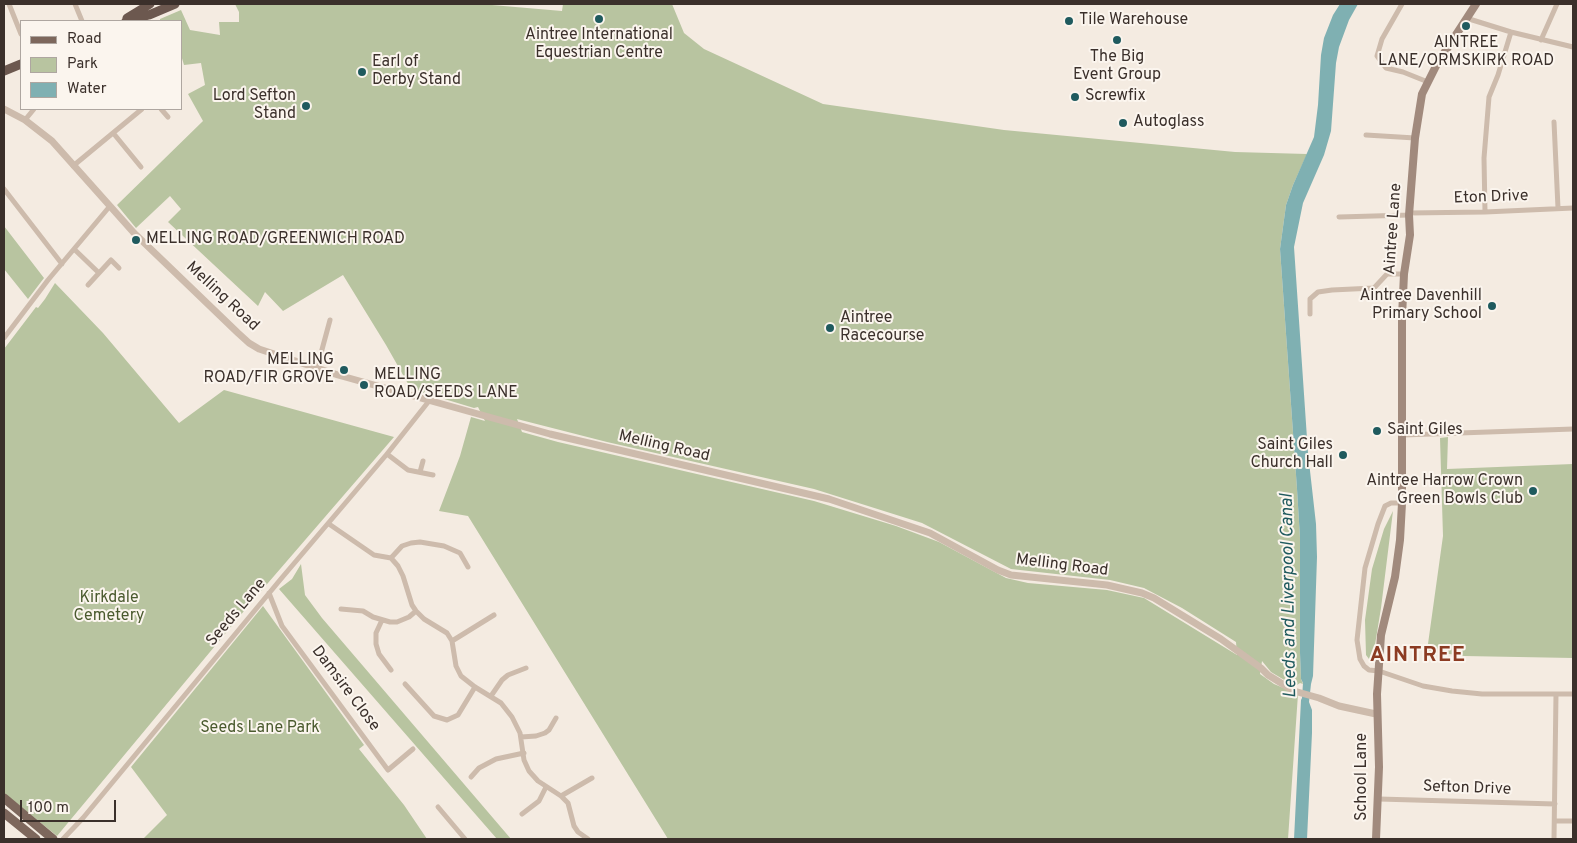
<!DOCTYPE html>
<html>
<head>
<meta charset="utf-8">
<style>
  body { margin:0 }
  #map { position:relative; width:1577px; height:843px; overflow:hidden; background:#f4ebe1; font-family:Overpass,sans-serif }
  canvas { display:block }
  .frame { position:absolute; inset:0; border:5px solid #3b302b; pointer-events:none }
  .legend { position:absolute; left:20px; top:20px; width:162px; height:90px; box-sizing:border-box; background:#fbf5ee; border:1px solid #aea6a0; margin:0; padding:6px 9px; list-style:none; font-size:15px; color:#3b302b }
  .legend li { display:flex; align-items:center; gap:10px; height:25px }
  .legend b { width:25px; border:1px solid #aea6a0 }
  .scale { position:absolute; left:20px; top:800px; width:96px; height:22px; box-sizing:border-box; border:2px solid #3b302b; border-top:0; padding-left:6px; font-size:15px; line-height:18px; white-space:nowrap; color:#3b302b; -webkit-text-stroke:4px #fbf5ee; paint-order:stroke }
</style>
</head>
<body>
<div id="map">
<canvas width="1577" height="843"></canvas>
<div class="frame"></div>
<ul class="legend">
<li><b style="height:6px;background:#7d675c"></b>Road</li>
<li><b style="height:14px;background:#b8c4a0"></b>Park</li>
<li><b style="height:14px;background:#7fb0b2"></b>Water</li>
</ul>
<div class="scale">100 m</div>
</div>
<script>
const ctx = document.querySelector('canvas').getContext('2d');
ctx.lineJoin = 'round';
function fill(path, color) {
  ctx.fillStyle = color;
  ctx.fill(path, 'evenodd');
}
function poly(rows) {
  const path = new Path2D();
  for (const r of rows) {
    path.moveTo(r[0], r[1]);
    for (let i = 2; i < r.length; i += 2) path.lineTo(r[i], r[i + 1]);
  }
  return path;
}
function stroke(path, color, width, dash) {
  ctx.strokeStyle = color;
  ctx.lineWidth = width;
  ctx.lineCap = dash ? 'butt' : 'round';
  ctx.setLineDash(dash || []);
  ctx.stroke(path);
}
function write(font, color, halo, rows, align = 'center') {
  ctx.font = font + ' Overpass,sans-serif';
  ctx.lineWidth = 4;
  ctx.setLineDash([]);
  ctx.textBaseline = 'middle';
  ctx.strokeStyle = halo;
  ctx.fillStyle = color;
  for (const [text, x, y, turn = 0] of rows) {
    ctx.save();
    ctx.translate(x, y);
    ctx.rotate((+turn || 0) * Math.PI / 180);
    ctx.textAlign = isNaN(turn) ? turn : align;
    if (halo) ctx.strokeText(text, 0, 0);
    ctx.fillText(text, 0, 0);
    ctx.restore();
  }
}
fill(poly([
  [235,4,491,4,492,5,562,11,563,4,672,4,684,33,704,49,823,104,1004,130,1235,152,1307,154,1293,185,1286,205,1280,249,1297,489,1300,538,1300,653,1301,679,1303,684,1300,683,1297,685,1286,681,1271,672,1262,661,1260,674,1274,684,1298,694,1288,839,668,839,468,516,439,511,460,456,471,417,485,421,478,407,474,408,441,398,441,387,428,385,424,393,411,389,386,345,343,275,283,311,265,292,258,306,168,222,181,209,170,196,136,228,117,205,203,121,188,94,205,85,201,63,184,65,181,55,181,21,160,21,160,19,181,10,190,30,220,35,219,22,239,22,239,12],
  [517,419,607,442,814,489,922,523,1011,569,1110,580,1144,588,1182,608,1236,642,1237,655,1144,598,1107,590,1028,583,1006,578,939,542,896,526,814,501,558,442,522,432],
  [4,226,44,278,28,299,4,269],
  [55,283,103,333,179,423,224,390,394,437,249,605,57,836,4,793,4,349,36,307,38,308,45,299],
  [1448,437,1447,469,1573,464,1573,658,1464,656,1427,651,1443,536,1440,438],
  [1393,511,1381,608,1372,663,1366,655,1365,620,1372,569,1384,529],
  [301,564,305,595,322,618,511,839,497,839,279,589,292,579],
  [263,606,364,745,359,749,404,805,427,839,143,839,167,815,131,767]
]), '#b8c4a0');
fill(poly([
  [1340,4,1358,4,1349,20,1339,47,1336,63,1331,131,1324,155,1303,203,1294,247,1308,453,1316,524,1317,557,1313,676,1311,684,1309,702,1312,710,1312,733,1307,839,1294,839,1301,700,1302,698,1303,683,1301,679,1300,653,1300,538,1297,489,1280,249,1286,205,1293,185,1314,137,1318,105,1321,55,1324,38,1333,15]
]), '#7fb0b2');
stroke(poly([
  [9,4,21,34],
  [75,4,82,21],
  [1402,4,1382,39,1377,56,1386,68,1403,72,1428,82],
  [1466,18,1511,32,1573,47],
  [1541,40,1557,4],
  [161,109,168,117],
  [25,120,34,109],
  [1554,122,1558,208],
  [114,134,141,167],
  [1366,135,1415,138],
  [73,166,142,109],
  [4,189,62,264],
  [1485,212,1484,158,1489,97,1498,75,1511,32],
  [1409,213,1485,212,1573,208],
  [1339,217,1409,215],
  [74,249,99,273,111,260,119,268],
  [88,285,99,273],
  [1310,314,1310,299,1318,292,1332,290,1374,288,1387,274,1404,274],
  [4,338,48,280,110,206],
  [317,368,330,320],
  [1403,435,1573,429],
  [387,454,408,470,433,475],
  [420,472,423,461],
  [1402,503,1391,503,1385,506,1378,524,1365,568,1357,640,1360,659,1364,666,1369,670,1379,671,1423,686,1452,691,1482,694,1573,694],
  [329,524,374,555,391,558,398,566,403,576,412,605,416,611,424,619,447,633,452,641,456,666,461,676,475,687,501,703,512,717,520,733,524,760,529,771,538,781,561,796,568,803,574,826,578,832,588,839],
  [391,558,402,546,411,543,420,542,444,546,460,553,468,567],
  [269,593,282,626,388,770,413,749],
  [341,609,363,611,373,617,390,622,397,622,409,617,416,611],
  [382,620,376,633,376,644,379,654,391,670],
  [452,641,494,615],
  [405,684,434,716,447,720,458,715,475,687],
  [491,696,502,680,508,675,526,668],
  [521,737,536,736,545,733,549,730,556,718],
  [471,777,479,768,496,759,524,753],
  [561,796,592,778],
  [1379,799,1555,804],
  [438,807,465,839],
  [522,814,539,801,546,787],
  [1555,821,1573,821],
  [63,839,83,818,280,580,387,454,429,401],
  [1554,839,1556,694]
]), '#cdbbac', 5);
stroke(poly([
  [4,109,25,120,52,141,134,233,238,333,249,343,259,349,338,375,550,434,829,499,930,533,998,570,1011,575,1107,585,1142,593,1154,598,1221,639,1261,668,1268,675,1294,691,1319,698,1339,706,1376,714]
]), '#cdbbac', 7);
stroke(poly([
  [1376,839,1379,767,1377,694,1381,635,1395,577,1400,540,1402,503,1402,317,1404,274,1410,235,1409,215,1415,138,1422,94,1437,64,1476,4]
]), '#a18a7d', 8);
stroke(poly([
  [4,798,53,839],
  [4,813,36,839]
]), '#7d675c', 9);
stroke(poly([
  [127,18,150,4],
  [126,21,149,15,175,4],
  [4,71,21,64]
]), '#6c584f', 9);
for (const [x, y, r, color] of [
  [599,19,5,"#1f5a5e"],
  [1069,21,5,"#1f5a5e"],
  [1466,26,5,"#1f5a5e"],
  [1117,40,5,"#1f5a5e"],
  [362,72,5,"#1f5a5e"],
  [1075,97,5,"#1f5a5e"],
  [306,106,5,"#1f5a5e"],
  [1123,123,5,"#1f5a5e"],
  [136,240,5,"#1f5a5e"],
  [1492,306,5,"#1f5a5e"],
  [830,328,5,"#1f5a5e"],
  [344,370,5,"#1f5a5e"],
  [364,385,5,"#1f5a5e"],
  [1377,431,5,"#1f5a5e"],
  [1343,455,5,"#1f5a5e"],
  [1533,491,5,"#1f5a5e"]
]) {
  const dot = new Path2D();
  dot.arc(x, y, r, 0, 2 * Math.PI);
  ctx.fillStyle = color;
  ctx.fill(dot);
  stroke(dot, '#fbf5ee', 2);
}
write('16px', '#3b302b', '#fbf5ee', [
  ["Tile Warehouse",1079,21],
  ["Aintree International",599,36,"center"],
  ["Equestrian Centre",599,54,"center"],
  ["AINTREE",1466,44,"center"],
  ["LANE/ORMSKIRK ROAD",1466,62,"center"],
  ["The Big",1117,58,"center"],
  ["Event Group",1117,76,"center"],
  ["Earl of",372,63],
  ["Derby Stand",372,81],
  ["Lord Sefton",296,97,"right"],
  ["Stand",296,115,"right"],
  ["Screwfix",1085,97],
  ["Autoglass",1133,123],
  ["MELLING ROAD/GREENWICH ROAD",146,240],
  ["Aintree Davenhill",1482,297,"right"],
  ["Primary School",1482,315,"right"],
  ["Aintree",840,319],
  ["Racecourse",840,337],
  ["MELLING",334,361,"right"],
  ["ROAD/FIR GROVE",334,379,"right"],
  ["MELLING",374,376],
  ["ROAD/SEEDS LANE",374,394],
  ["Saint Giles",1387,431],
  ["Saint Giles",1333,446,"right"],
  ["Church Hall",1333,464,"right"],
  ["Aintree Harrow Crown",1523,482,"right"],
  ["Green Bowls Club",1523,500,"right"]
], 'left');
write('16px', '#3b302b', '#fbf5ee', [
  ["Eton Drive",1491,198,-2],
  ["Aintree Lane",1394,229,-86],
  ["Melling Road",222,297,43],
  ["Melling Road",664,447,13],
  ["Melling Road",1062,566,7],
  ["Seeds Lane",237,613,-50],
  ["Damsire Close",345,689,53],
  ["School Lane",1363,777,-90],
  ["Sefton Drive",1467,789,2]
]);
write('16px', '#4a5a2e', '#fbf5ee', [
  ["Kirkdale",109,599],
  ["Cemetery",109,617],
  ["Seeds Lane Park",260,729]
]);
write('italic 18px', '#1f5a5e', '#fbf5ee', [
  ["Leeds and Liverpool Canal",1290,596,-91]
]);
ctx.letterSpacing = '1px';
write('bold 21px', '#8c3b22', '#fbf5ee', [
  ["AINTREE",1418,657]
]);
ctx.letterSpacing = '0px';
</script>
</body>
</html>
